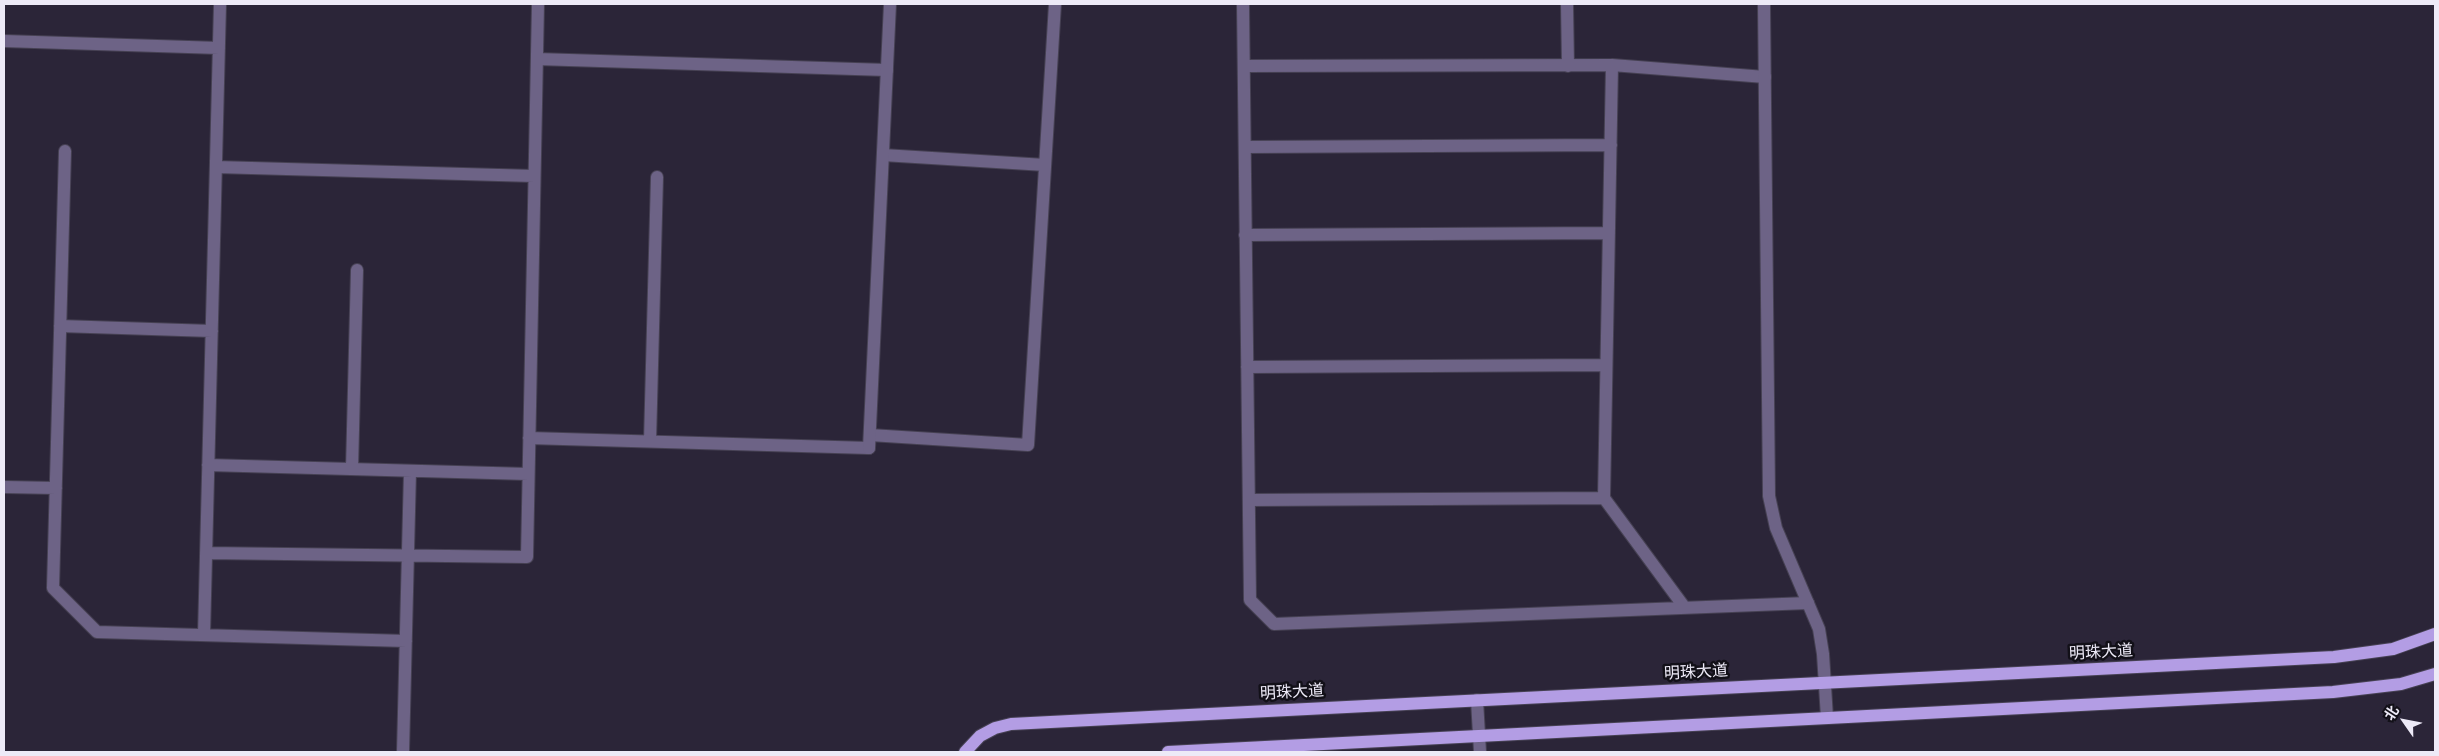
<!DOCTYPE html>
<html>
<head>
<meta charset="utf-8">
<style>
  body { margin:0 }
  #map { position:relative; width:2439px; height:756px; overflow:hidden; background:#2b2538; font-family:Poppins,"Noto Sans SC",sans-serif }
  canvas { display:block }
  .frame { position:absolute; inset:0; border:5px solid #edeaf7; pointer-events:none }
  .north { position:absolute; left:2379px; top:696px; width:50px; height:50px; -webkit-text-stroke:4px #121018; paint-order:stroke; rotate:303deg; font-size:14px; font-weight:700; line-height:20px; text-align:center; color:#edeaf7 }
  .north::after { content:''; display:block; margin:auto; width:18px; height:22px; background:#edeaf7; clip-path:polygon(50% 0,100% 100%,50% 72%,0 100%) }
</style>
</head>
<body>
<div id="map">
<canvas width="2439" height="756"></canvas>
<div class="frame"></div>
<div class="north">北</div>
</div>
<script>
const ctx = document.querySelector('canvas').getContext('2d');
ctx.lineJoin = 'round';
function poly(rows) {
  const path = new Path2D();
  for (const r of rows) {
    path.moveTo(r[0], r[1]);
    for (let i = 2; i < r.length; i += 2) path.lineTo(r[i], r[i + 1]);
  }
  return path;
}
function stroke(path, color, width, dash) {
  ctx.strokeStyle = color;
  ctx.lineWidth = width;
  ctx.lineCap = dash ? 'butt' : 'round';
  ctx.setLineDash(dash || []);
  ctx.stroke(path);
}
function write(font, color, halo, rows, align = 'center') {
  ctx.font = font + ' Poppins,"Noto Sans SC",sans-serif';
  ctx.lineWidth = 5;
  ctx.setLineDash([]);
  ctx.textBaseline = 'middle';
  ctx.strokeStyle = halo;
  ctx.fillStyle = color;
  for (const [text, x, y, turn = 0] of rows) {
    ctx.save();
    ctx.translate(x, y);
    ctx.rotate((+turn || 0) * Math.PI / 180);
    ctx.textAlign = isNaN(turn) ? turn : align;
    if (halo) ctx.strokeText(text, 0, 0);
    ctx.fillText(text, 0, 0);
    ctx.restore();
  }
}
const service = poly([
  [1243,4,1250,600,1274,624,1808,603],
  [1567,4,1568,66],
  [4,41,219,48],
  [537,59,887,70],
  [1612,65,1604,498,1685,608],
  [1244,66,1612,65,1765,77],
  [1245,147,1611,145],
  [65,151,53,588,97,632,406,641],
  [883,155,1045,165],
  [216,167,534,176],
  [1245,235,1609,233],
  [60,326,212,331],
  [1247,367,1606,365],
  [870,435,1028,445,1055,4],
  [529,438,869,448],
  [650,441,657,177],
  [208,465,528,474],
  [352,469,357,270],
  [4,487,56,488],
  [1249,500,1604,498],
  [206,553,527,557,538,4],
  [204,635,220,4],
  [403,752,410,471]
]);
const minor = poly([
  [1764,4,1769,496,1776,528,1819,629,1823,654,1827,718],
  [869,448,890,4]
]);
const tertiary = poly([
  [1477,700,1480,752]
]);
const primary = poly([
  [965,752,980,736,995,728,1011,724,2334,657,2393,649,2435,634],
  [1168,752,2333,692,2401,684,2435,674]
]);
stroke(service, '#464153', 14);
stroke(minor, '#464153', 14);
stroke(tertiary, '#464153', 14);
stroke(primary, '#464153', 14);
stroke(service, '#6d6386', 12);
stroke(minor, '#6d6386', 12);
stroke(tertiary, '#6d6386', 12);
stroke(primary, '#b39de4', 12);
write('16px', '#edeaf7', '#121018', [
  ["明珠大道",2101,653,-3],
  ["明珠大道",1696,673,-3],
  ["明珠大道",1292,693,-3]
]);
</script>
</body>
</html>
